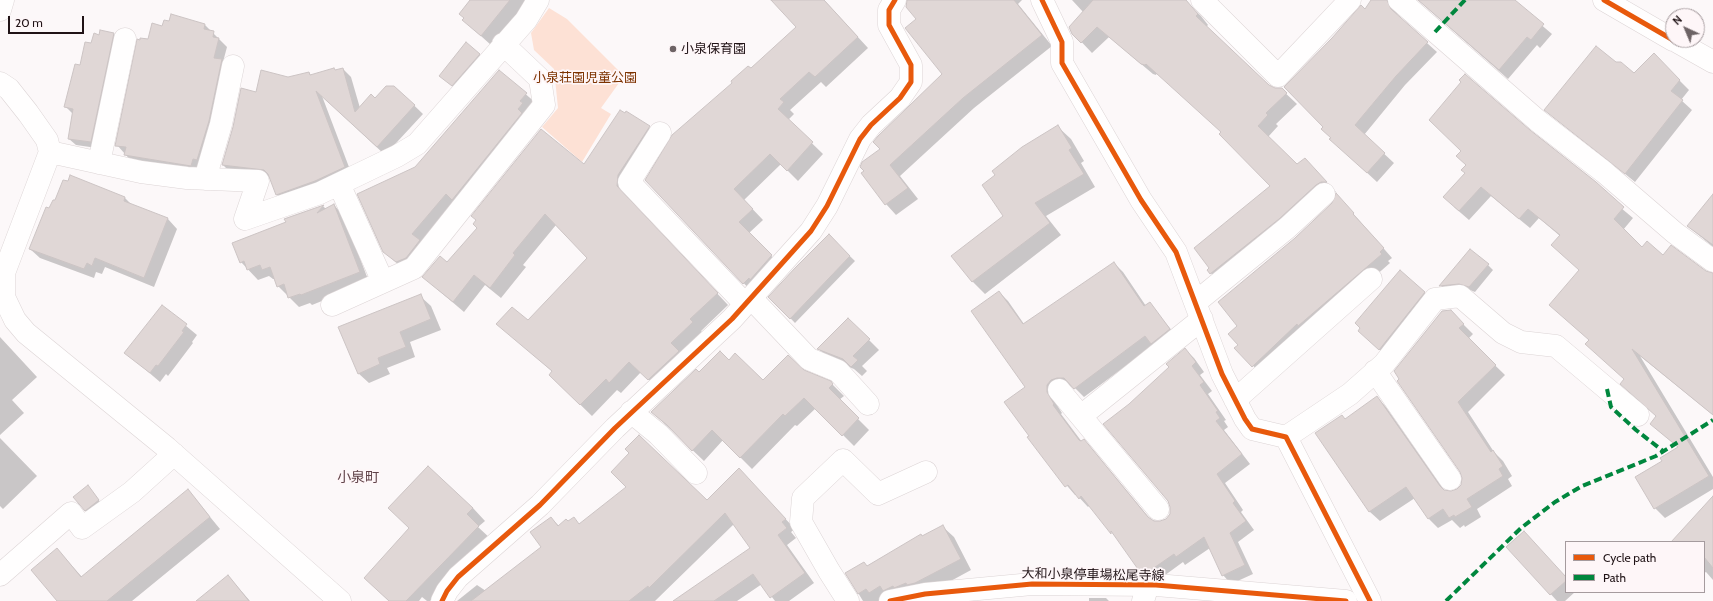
<!DOCTYPE html>
<html>
<head>
<meta charset="utf-8">
<style>
  body { margin:0 }
  #map { position:relative; width:1713px; height:601px; overflow:hidden; background:#fcf8f9; font-family:Cabin,sans-serif }
  canvas { display:block }
  .legend { position:absolute; left:1565px; top:541px; width:140px; height:52px; box-sizing:border-box; background:#fef6f8; border:1px solid #a59b9e; margin:0; padding:5px 7px; list-style:none; font-size:12px; color:#201316 }
  .legend li { display:flex; align-items:center; gap:8px; height:20px }
  .legend b { width:20px; border:1px solid #a59b9e }
  .north { position:absolute; left:1665px; top:8px; width:40px; height:40px; box-sizing:border-box; background:#fef6f8; border:1px solid #a59b9e; border-radius:50%; rotate:316deg; font-size:11px; font-weight:700; line-height:16px; text-align:center; color:#201316 }
  .north::after { content:''; display:block; margin:auto; width:14px; height:18px; background:#6d6365; clip-path:polygon(50% 0,100% 100%,50% 72%,0 100%) }
  .scale { position:absolute; left:8px; top:16px; width:76px; height:18px; box-sizing:border-box; border:2px solid #201316; border-top:0; padding-left:5px; font-size:12px; line-height:14px; white-space:nowrap; color:#201316; -webkit-text-stroke:3px #fef6f8; paint-order:stroke }
</style>
</head>
<body>
<div id="map">
<canvas width="1713" height="601"></canvas>
<ul class="legend">
<li><b style="height:5px;background:#e8590c"></b>Cycle path</li>
<li><b style="height:5px;background:#00873e"></b>Path</li>
</ul>
<div class="north">N</div>
<div class="scale">20 m</div>
</div>
<script>
const ctx = document.querySelector('canvas').getContext('2d');
ctx.lineJoin = 'round';
function fill(path, color) {
  ctx.fillStyle = color;
  ctx.fill(path, 'evenodd');
}
function poly(rows) {
  const path = new Path2D();
  for (const r of rows) {
    path.moveTo(r[0], r[1]);
    for (let i = 2; i < r.length; i += 2) path.lineTo(r[i], r[i + 1]);
  }
  return path;
}
function stroke(path, color, width, dash) {
  ctx.strokeStyle = color;
  ctx.lineWidth = width;
  ctx.lineCap = dash ? 'butt' : 'round';
  ctx.setLineDash(dash || []);
  ctx.stroke(path);
}
function write(font, color, halo, rows, align = 'center') {
  ctx.font = font + ' Cabin,"Noto Sans JP",sans-serif';
  ctx.lineWidth = 3.5;
  ctx.setLineDash([]);
  ctx.textBaseline = 'middle';
  ctx.strokeStyle = halo;
  ctx.fillStyle = color;
  for (const [text, x, y, turn = 0] of rows) {
    ctx.save();
    ctx.translate(x, y);
    ctx.rotate((+turn || 0) * Math.PI / 180);
    ctx.textAlign = isNaN(turn) ? turn : align;
    if (halo) ctx.strokeText(text, 0, 0);
    ctx.fillText(text, 0, 0);
    ctx.restore();
  }
}
fill(poly([
  [549,8,567,19,624,76,601,108,611,114,582,162,542,127,558,108,554,69,534,50,531,33]
]), '#fde1d5');
fill(poly([
  [471,0,532,0,491,45,463,20],
  [772,0,824,0,868,48,826,87,821,82,790,110,794,114,788,120,823,154,798,181,781,164,744,200,763,220,749,233,782,267,754,294,646,180,751,69,797,27],
  [911,0,1022,0,1018,4,1052,46,974,108,900,176,918,199,896,215,886,204,862,173,943,74,917,19],
  [1072,0,1184,0,1201,16,1208,25,1206,27,1269,86,1275,89,1281,89,1297,104,1276,124,1278,126,1268,137,1296,166,1305,159,1336,192,1332,192,1221,284,1208,270,1272,186,1222,132,1157,73,1156,75,1153,74,1109,37,1092,53,1073,33,1084,13],
  [1387,0,1396,10,1399,18,1437,52,1405,85,1364,135,1394,163,1377,182,1340,148,1332,138,1365,10],
  [1418,0,1512,0,1552,34,1540,48,1537,45,1508,79],
  [205,25,227,47,223,62,229,68,199,173,133,163,117,145,149,41,163,27],
  [114,34,120,41,97,148,76,145,69,139,73,114,66,107,80,66,100,36],
  [479,54,489,65,462,95,441,76],
  [1654,55,1689,90,1681,100,1692,110,1635,182,1546,110,1616,63,1634,74],
  [343,69,351,77,360,108,394,86,423,114,385,155,322,96,352,175,285,203,277,195,271,178,231,173,223,165,257,93,288,78,308,73,311,75],
  [499,71,537,104,407,272,384,252,416,167],
  [649,127,660,138,629,187,628,198,728,305,701,331,704,334,660,391,641,372,621,393,617,390,592,416,561,386,553,372,498,324,528,322,589,258,556,225,523,265,526,267,501,298,485,285,464,312,423,277,447,263,584,166],
  [1058,127,1071,139,1084,161,1081,163,1095,187,1046,216,1061,235,985,294,973,282,953,256,1004,216],
  [1529,131,1633,218,1623,230,1642,248,1713,274,1713,415,1640,356,1713,477,1713,489,1665,518,1655,508,1663,461,1679,448,1651,424,1657,417,1590,340,1580,271,1560,236,1539,218,1530,228,1491,196,1469,220,1454,207],
  [1337,195,1392,258,1388,261,1390,263,1262,375,1236,348,1239,345,1238,326,1296,238,1333,204],
  [1713,196,1713,247,1688,226],
  [125,198,132,205,168,219,177,229,154,287,105,267,102,274,96,272,94,278,40,258,30,249,50,210],
  [334,205,344,216,369,282,312,305,310,303,299,307,278,286,275,279,273,279,269,276,258,280,241,262,287,223,285,219,323,206,326,209],
  [829,236,855,261,795,323,770,297],
  [1114,263,1123,272,1146,306,1149,303,1178,338,1154,345,1084,397,1074,387,1067,386,1055,402,1062,413,1061,414,1082,442,1092,449,1151,520,1161,522,1166,520,1171,514,1171,507,1129,405,1171,367,1185,350,1194,358,1204,372,1200,375,1212,391,1208,394,1226,420,1224,421,1228,427,1224,430,1250,464,1225,483,1243,510,1241,512,1254,530,1238,542,1253,574,1231,584,1223,575,1210,548,1185,565,1183,562,1157,581,1150,581,1141,571,1119,541,1090,505,1088,507,1076,494,1075,495,1050,466,999,292,1008,301,1024,324],
  [1488,265,1493,270,1475,292,1465,288,1445,290,1441,286],
  [1424,292,1429,297,1384,354,1364,336],
  [420,296,431,306,441,330,410,342,415,357,387,368,390,374,369,383,358,373],
  [162,306,197,335,192,342,193,343,168,376,166,374,160,382,126,353],
  [848,319,879,350,862,366,867,371,862,376,854,369,829,359,819,349],
  [1460,321,1473,334,1468,339,1505,375,1468,412,1494,452,1503,461,1512,476,1508,479,1512,486,1477,509,1481,517,1465,527,1464,525,1460,528,1452,520,1438,528,1429,519,1415,498,1380,521,1370,512,1317,433,1345,420,1377,397,1386,407,1445,491,1451,492,1458,490,1462,485,1463,478,1461,471,1398,381],
  [0,337,37,377,12,400,24,413,0,435],
  [729,361,763,382,803,371,830,382,844,396,839,400,869,430,854,446,816,408,797,426,795,425,752,469,723,440,704,461,652,412,699,373],
  [0,438,37,476,3,509,0,506],
  [749,480,795,529,791,532,796,538,787,545,814,583,789,601,775,601,762,584,737,601,675,601,752,548,734,524,655,601,457,601,477,585,486,591,542,548,551,518,559,526,568,522,580,525,707,501],
  [188,490,220,529,132,601,58,601,57,549,82,577],
  [93,492,103,506,90,515,85,510],
  [1713,497,1713,580,1706,572,1704,573,1704,542,1672,542],
  [473,508,485,521,478,527,491,539,430,601,427,601,422,597,419,601,389,601,365,578],
  [943,527,954,537,971,570,927,594,897,601,863,601,846,573,867,566],
  [1508,547,1566,578,1566,592,1575,592,1565,601,1557,601],
  [228,576,250,601,205,601],
  [1089,598,1106,598,1109,601,1089,601]
]), '#0003');
const building = poly([
  [470,0,510,0,481,36,462,20,464,18,459,14,470,0],
  [771,0,824,0,858,37,815,77,809,72,780,99,784,102,778,109,813,142,787,171,770,154,734,189,753,209,739,222,772,255,750,280,749,278,743,284,645,180,672,135,732,83,731,81,748,66,751,68,796,27,771,0],
  [907,0,1014,0,1042,35,963,98,890,165,908,188,885,205,861,173,864,171,860,167,862,162,880,149,873,142,878,136,942,74,905,28,916,19,906,7,907,0],
  [1093,0,1186,0,1198,14,1196,16,1269,85,1275,88,1282,88,1287,93,1266,113,1268,115,1258,126,1297,164,1305,158,1327,182,1321,182,1316,185,1279,219,1210,274,1207,270,1209,268,1194,248,1270,186,1219,134,1221,132,1146,64,1145,65,1141,64,1097,27,1081,43,1072,34,1069,27,1093,0],
  [1371,0,1387,0,1391,9,1428,42,1396,76,1355,125,1385,153,1367,173,1329,139,1331,138,1321,129,1323,127,1284,87,1332,38,1361,5,1365,9,1371,0],
  [1418,0,1515,0,1544,24,1531,40,1527,37,1499,70,1418,0],
  [171,14,205,24,204,29,214,31,213,37,219,38,214,58,222,59,209,121,197,160,193,159,191,166,124,155,126,147,115,146,137,39,140,40,140,38,148,39,152,23,162,26,164,20,169,21,171,14],
  [100,30,114,33,91,142,68,139,73,109,64,107,75,64,80,65,85,42,91,43,94,33,99,35,100,30],
  [466,42,480,54,452,86,439,76,466,42],
  [1596,46,1616,62,1621,62,1634,73,1654,53,1680,80,1671,91,1683,100,1625,174,1544,110,1596,46],
  [334,68,335,70,343,68,355,112,371,94,375,98,386,86,394,86,415,105,377,147,316,91,345,167,315,181,276,195,268,174,264,170,222,165,233,127,241,88,256,92,261,70,288,77,309,72,310,75,334,68],
  [499,70,527,93,520,101,523,103,518,109,522,113,452,200,446,194,412,234,420,240,406,258,396,262,383,252,357,194,415,167,499,70],
  [1465,74,1530,130,1596,182,1624,207,1614,219,1642,247,1647,241,1663,255,1671,245,1706,271,1713,273,1713,415,1632,349,1709,476,1654,509,1635,477,1662,461,1660,458,1678,447,1650,424,1656,416,1620,384,1624,379,1585,344,1589,340,1549,305,1579,270,1551,245,1560,235,1528,209,1519,219,1481,187,1459,211,1443,197,1465,173,1461,170,1466,165,1456,156,1461,151,1429,120,1461,82,1459,80,1465,74],
  [620,110,625,113,626,111,650,126,618,175,617,186,718,293,690,319,693,322,671,343,679,351,648,380,629,362,609,383,606,379,580,405,549,375,552,371,496,324,512,307,528,320,587,258,545,214,513,253,515,255,490,288,474,275,453,302,422,277,440,256,447,262,477,228,473,224,476,220,471,216,541,129,584,164,620,110],
  [1058,125,1072,148,1069,150,1084,174,1035,203,1050,223,972,282,951,256,1003,216,982,185,995,175,992,171,1022,147,1058,125],
  [70,175,125,197,124,201,168,218,144,278,95,258,92,266,87,263,84,269,29,249,46,207,49,208,53,200,55,200,63,180,68,181,70,175],
  [1336,193,1354,213,1353,214,1384,248,1380,252,1382,254,1298,326,1297,324,1252,367,1234,348,1238,345,1228,334,1237,326,1218,302,1295,238,1332,203,1336,193],
  [1713,194,1713,245,1687,226,1713,194],
  [334,204,360,272,301,295,300,294,288,298,284,284,277,287,270,267,262,270,260,265,247,270,244,261,240,263,232,243,286,222,284,219,324,205,317,213,334,204],
  [829,234,850,256,790,319,768,297,795,268,829,234],
  [1470,249,1489,264,1469,287,1459,284,1439,286,1470,249],
  [1114,262,1144,306,1150,302,1170,329,1151,344,1145,336,1074,389,1064,378,1057,378,1051,380,1047,385,1047,392,1054,404,1053,405,1079,440,1081,441,1084,439,1148,517,1154,521,1160,521,1166,519,1170,514,1170,507,1168,501,1103,424,1129,404,1169,367,1166,364,1185,348,1196,362,1192,366,1204,382,1200,385,1218,411,1216,412,1220,418,1216,421,1242,454,1217,474,1235,501,1233,503,1246,521,1230,533,1245,565,1222,576,1204,537,1176,557,1174,554,1148,572,1140,572,1111,531,1111,534,1081,496,1079,499,1068,485,1065,487,1027,437,1029,436,1004,402,1025,387,971,311,999,291,1023,324,1114,262],
  [1400,270,1425,292,1379,350,1358,331,1360,328,1355,323,1400,270],
  [421,294,431,319,400,332,406,347,378,358,380,364,358,374,338,327,421,294],
  [162,305,187,324,182,331,184,332,158,366,156,365,150,373,124,353,162,305],
  [1451,310,1464,324,1459,328,1496,365,1458,402,1491,452,1493,450,1503,466,1499,469,1503,476,1467,499,1472,507,1455,517,1454,515,1449,518,1443,509,1428,519,1406,487,1369,512,1315,433,1342,415,1345,419,1377,396,1440,486,1444,490,1451,491,1457,489,1461,485,1462,478,1460,472,1397,381,1399,379,1394,371,1442,311,1451,310],
  [848,318,870,339,853,356,858,360,851,367,843,359,817,349,848,318],
  [720,351,729,360,735,353,763,380,788,355,804,370,831,381,833,384,829,388,859,418,842,436,804,398,785,416,783,414,740,458,712,430,692,451,667,425,651,412,696,369,699,372,720,351],
  [639,435,707,500,739,468,786,519,782,522,787,528,778,535,805,573,770,598,753,574,714,601,673,601,750,548,725,513,649,588,648,586,629,601,471,601,541,547,530,532,551,517,558,526,566,519,568,521,574,517,579,524,626,487,611,472,629,453,625,449,639,435],
  [428,466,473,508,467,514,479,526,406,601,389,601,364,578,409,528,388,508,428,466],
  [88,485,99,500,85,511,73,497,88,485],
  [188,489,210,517,107,601,57,601,31,570,57,548,81,577,188,489],
  [1713,496,1713,568,1704,557,1704,542,1671,542,1713,496],
  [943,525,961,559,915,583,907,585,906,583,894,588,893,586,883,591,880,586,869,593,866,589,858,594,845,573,864,562,867,566,921,534,922,536,943,525],
  [1524,531,1566,577,1566,581,1550,595,1506,547,1524,531],
  [228,575,249,601,196,601,228,575]
]);
fill(building, '#e0d7d6');
stroke(building, '#ccc4c4', 1);
const street = poly([
  [1042,0,1062,42,1062,63,1141,200,1176,252,1222,374,1245,419,1252,429,1286,437,1370,601],
  [1202,0,1278,76,1350,0],
  [1399,0,1538,121,1604,172,1675,233,1713,261],
  [1604,0,1673,40],
  [1674,40,1713,62],
  [0,83,9,89,28,113,47,140,50,152,4,273,4,297,15,320,26,333,167,448,340,601],
  [660,133,629,182,745,304],
  [50,152,141,172,187,178,258,181,245,219,320,193,397,156,417,144,526,20,538,0],
  [99,163,125,39],
  [205,179,221,124,233,66],
  [339,184,383,282],
  [751,298,809,359,838,371,868,404],
  [1196,302,1287,228,1324,194],
  [332,305,414,268,544,105,540,79,503,44],
  [1375,371,1450,479],
  [1059,390,1158,509],
  [1235,400,1371,279],
  [631,412,658,434,696,473],
  [1081,416,1202,319],
  [1286,437,1350,394,1384,364,1435,299,1460,296,1503,333,1521,342,1556,346,1638,415],
  [0,575,71,513,82,528,132,492,174,454],
  [442,601,447,591,458,577,540,505,615,428,732,319,811,231,827,206,860,139,871,125,900,98,911,82,911,65,889,25,889,10,895,0],
  [848,601,829,571,801,522,803,498,843,460,878,494,926,472],
  [1143,601,1148,585]
]);
const secondary = poly([
  [890,601,925,594,1032,584,1156,585,1346,601]
]);
const primary = poly([
  [0,10,3,0]
]);
stroke(street, '#dcd4d5', 23);
stroke(secondary, '#dcd4d5', 23);
stroke(primary, '#dcd4d5', 23);
stroke(street, '#fffefe', 22);
stroke(secondary, '#fffefe', 22);
stroke(primary, '#fffefe', 22);
stroke(poly([
  [1435,32,1465,0],
  [1607,389,1611,407,1636,430,1663,451],
  [1446,601,1521,528,1555,502,1582,486,1656,456,1713,420]
]), '#00873e', 4, [8, 4]);
stroke(poly([
  [1042,0,1062,42,1062,63,1141,200,1176,252,1222,374,1245,419,1252,429,1286,437,1370,601],
  [1604,0,1673,40],
  [442,601,447,591,458,577,540,505,615,428,732,319,811,231,827,206,860,139,871,125,900,98,911,82,911,65,889,25,889,10,895,0],
  [890,601,925,594,1032,584,1156,585,1346,601]
]), '#e8590c', 5);
for (const [x, y, r, color] of [
  [673,49,4,"#6d6365"]
]) {
  const dot = new Path2D();
  dot.arc(x, y, r, 0, 2 * Math.PI);
  ctx.fillStyle = color;
  ctx.fill(dot);
  stroke(dot, '#fef6f8', 1.5);
}
write('13px', '#201316', '#fef6f8', [
  ["小泉保育園",681,49]
], 'left');
write('13px', '#7d3300', '#fef6f8', [
  ["小泉荘園児童公園",585,78]
]);
write('13px', '#201316', '#fef6f8', [
  ["大和小泉停車場松尾寺線",1093,575,1]
]);
write('14px', '#614349', '#fef6f8', [
  ["小泉町",358,478]
]);
</script>
</body>
</html>
